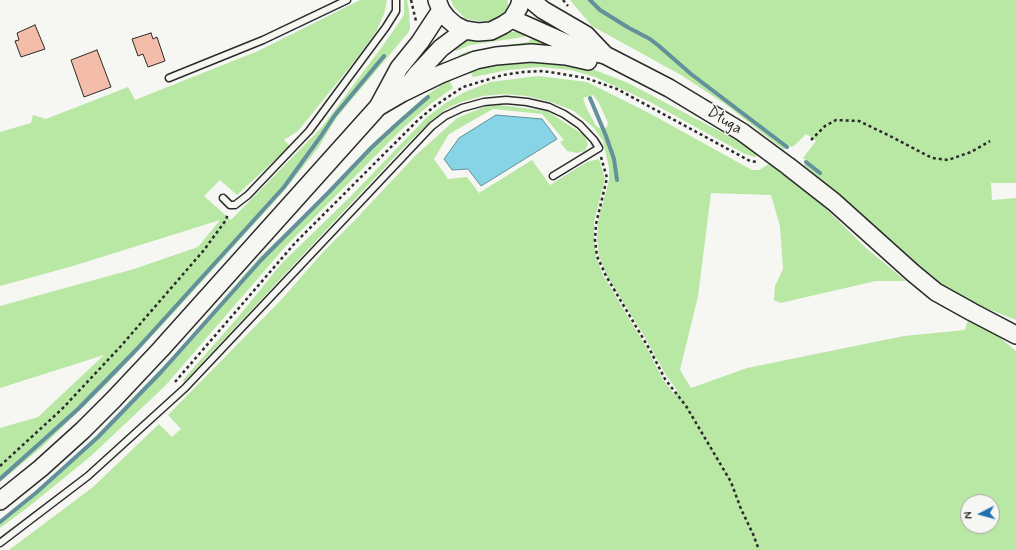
<!DOCTYPE html>
<html>
<head>
<meta charset="utf-8">
<style>
  body { margin:0 }
  #map { position:relative; width:1016px; height:550px; overflow:hidden; background:#f6f6f2; font-family:Mynerve,sans-serif }
  canvas { display:block }
  .north { position:absolute; left:960px; top:494px; width:40px; height:40px; box-sizing:border-box; background:#f6f6f2; border:1px solid #a5a5a2; border-radius:50%; rotate:264deg; font-size:11px; font-weight:700; line-height:16px; text-align:center; color:#2b2b2b }
  .north::after { content:''; display:block; margin:auto; width:14px; height:18px; background:#1f6fb2; clip-path:polygon(50% 0,100% 100%,50% 72%,0 100%) }
</style>
</head>
<body>
<div id="map">
<canvas width="1016" height="550"></canvas>
<div class="north">N</div>
</div>
<script>
const ctx = document.querySelector('canvas').getContext('2d');
ctx.lineJoin = 'round';
function fill(path, color) {
  ctx.fillStyle = color;
  ctx.fill(path, 'evenodd');
}
function poly(rows) {
  const path = new Path2D();
  for (const r of rows) {
    path.moveTo(r[0], r[1]);
    for (let i = 2; i < r.length; i += 2) path.lineTo(r[i], r[i + 1]);
  }
  return path;
}
function stroke(path, color, width, dash) {
  ctx.strokeStyle = color;
  ctx.lineWidth = width;
  ctx.lineCap = dash ? 'butt' : 'round';
  ctx.setLineDash(dash || []);
  ctx.stroke(path);
}
function write(font, color, halo, rows, align = 'center') {
  ctx.font = font + ' Mynerve,sans-serif';
  ctx.lineWidth = 3;
  ctx.setLineDash([]);
  ctx.textBaseline = 'middle';
  ctx.strokeStyle = halo;
  ctx.fillStyle = color;
  for (const [text, x, y, turn = 0] of rows) {
    ctx.save();
    ctx.translate(x, y);
    ctx.rotate((+turn || 0) * Math.PI / 180);
    ctx.textAlign = isNaN(turn) ? turn : align;
    if (halo) ctx.strokeText(text, 0, 0);
    ctx.fillText(text, 0, 0);
    ctx.restore();
  }
}
fill(poly([
  [360,0,387,0,384,14,376,32,357,58,298,131,284,140,290,146,237,195,220,180,204,196,231,220,322,127,384,44,404,15,404,0,407,0,409,10,410,29,408,33,337,117,318,148,283,192,178,308,107,384,43,446,0,482,0,428,38,417,104,355,0,388,0,306,134,269,198,247,220,220,73,266,0,286,0,132,31,123,33,115,46,119,128,87,135,100,258,51],
  [451,0,507,0,508,5,506,11,501,15,493,20,485,22,466,19,454,7],
  [570,0,1016,0,1016,183,991,183,992,200,1016,198,1016,320,966,300,947,289,933,278,804,165,807,161,803,158,816,141,812,138,806,134,796,144,792,147,787,145,784,150,725,104,681,75,592,26],
  [506,32,518,32,526,34,524,37,470,45,456,51,452,47,460,41],
  [532,38,561,49,462,59,459,55,469,51,528,42],
  [533,60,587,67,628,83,742,143,759,155,754,157,745,154,650,102,595,77,571,70,540,67,508,70,473,77,468,68],
  [538,76,587,82,649,113,752,170,759,170,769,164,813,196,866,248,906,281,876,281,780,303,774,300,775,286,783,269,780,226,771,195,711,193,698,296,680,370,691,388,747,368,904,336,965,330,968,319,994,333,1016,351,1016,550,9,550,93,487,159,424,172,437,181,429,168,415,282,299,323,252,356,219,415,156,457,118,484,107,500,105,547,111,584,135,588,144,585,151,577,153,567,151,560,142,564,140,542,114,493,109,449,134,434,159,448,179,467,177,479,193,532,160,550,185,587,162,599,159,605,179,594,222,594,239,596,257,603,275,648,350,663,380,675,395,677,390,667,377,643,334,607,276,599,256,597,239,598,221,609,180,609,168,603,141,594,128,574,111,554,103,527,96,504,94,483,96,461,102,446,109,431,121,401,150,244,318,184,382,183,380,239,316,281,264,350,197,426,118,447,102,465,92,490,82],
  [593,95,599,103,608,123,607,127,601,129,596,126,586,107,583,98],
  [968,502,992,502,992,526,968,526],
  [449,80,453,88,429,105,401,130,285,247,165,386,91,456,27,508,0,528,0,520,14,510,76,457,176,353,259,258,336,184,374,142,424,97]
]), '#b9e7a4');
const water = poly([
  [496,115,542,119,557,139,481,186,468,169,452,170,444,159,459,138,496,115]
]);
fill(water, '#86d4e5');
stroke(water, '#62909b', 1);
stroke(poly([
  [590,0,600,10,629,28,650,39,659,46,691,74,787,147],
  [590,98,606,136,614,159,617,180],
  [806,162,820,173],
  [0,479,78,409,137,349,284,187,321,136,335,115,384,56],
  [0,522,37,492,98,437,162,371,262,259,328,193,371,148,397,124,428,97]
]), '#62909b', 4);
const building = poly([
  [35,25,45,49,21,57,15,41,19,40,17,33,35,25],
  [151,33,153,39,157,37,165,61,148,67,143,54,138,56,132,39,151,33],
  [97,50,111,87,84,97,71,60,97,50]
]);
fill(building, '#f4bda9');
stroke(building, '#2b2b2b', 1);
const service = poly([
  [169,78,263,40,347,0],
  [223,198,230,205,235,205,248,195,309,131,386,27,396,11,396,0],
  [0,543,88,476,185,388,432,126,445,116,462,108,484,102,506,100,527,102,549,107,564,114,580,125,594,140,599,148,553,176]
]);
const secondary = poly([
  [437,0,441,10,447,18,455,25,465,30,478,32,491,31,503,25,512,19,519,7,521,0],
  [531,0,543,10,586,35,605,55],
  [512,19,575,47,605,55,669,88,742,132,788,166,834,202,913,273,936,292,972,312,1016,335],
  [404,91,417,74,441,48,465,30],
  [378,107,402,93,441,74,476,60,496,56,531,53,566,56,588,61],
  [0,501,41,468,83,430,114,399,161,349,378,107,399,68,420,42,441,10]
]);
stroke(service, '#2b2b2b', 9);
stroke(secondary, '#2b2b2b', 20);
stroke(poly([
  [411,0,416,21],
  [563,0,568,6],
  [811,140,825,126,836,120,859,121,890,136,932,158,948,160,971,152,990,141],
  [601,157,607,178,596,224,595,240,597,256,606,276,650,350,665,379,686,406,731,482,741,509,753,534,759,550],
  [175,382,295,243,418,120,436,105,463,87,503,75,523,72,543,71,586,78,617,89,750,161,757,162],
  [0,466,62,409,121,346,204,250,226,220,228,213]
]), '#2b2b2b', 2.5, [3, 3]);
stroke(service, '#f6f6f2', 6);
stroke(secondary, '#f6f6f2', 17);
write('16px', '#2b2b2b', '#f6f6f2', [
  ["Długa",724,121,32]
]);
</script>
</body>
</html>
